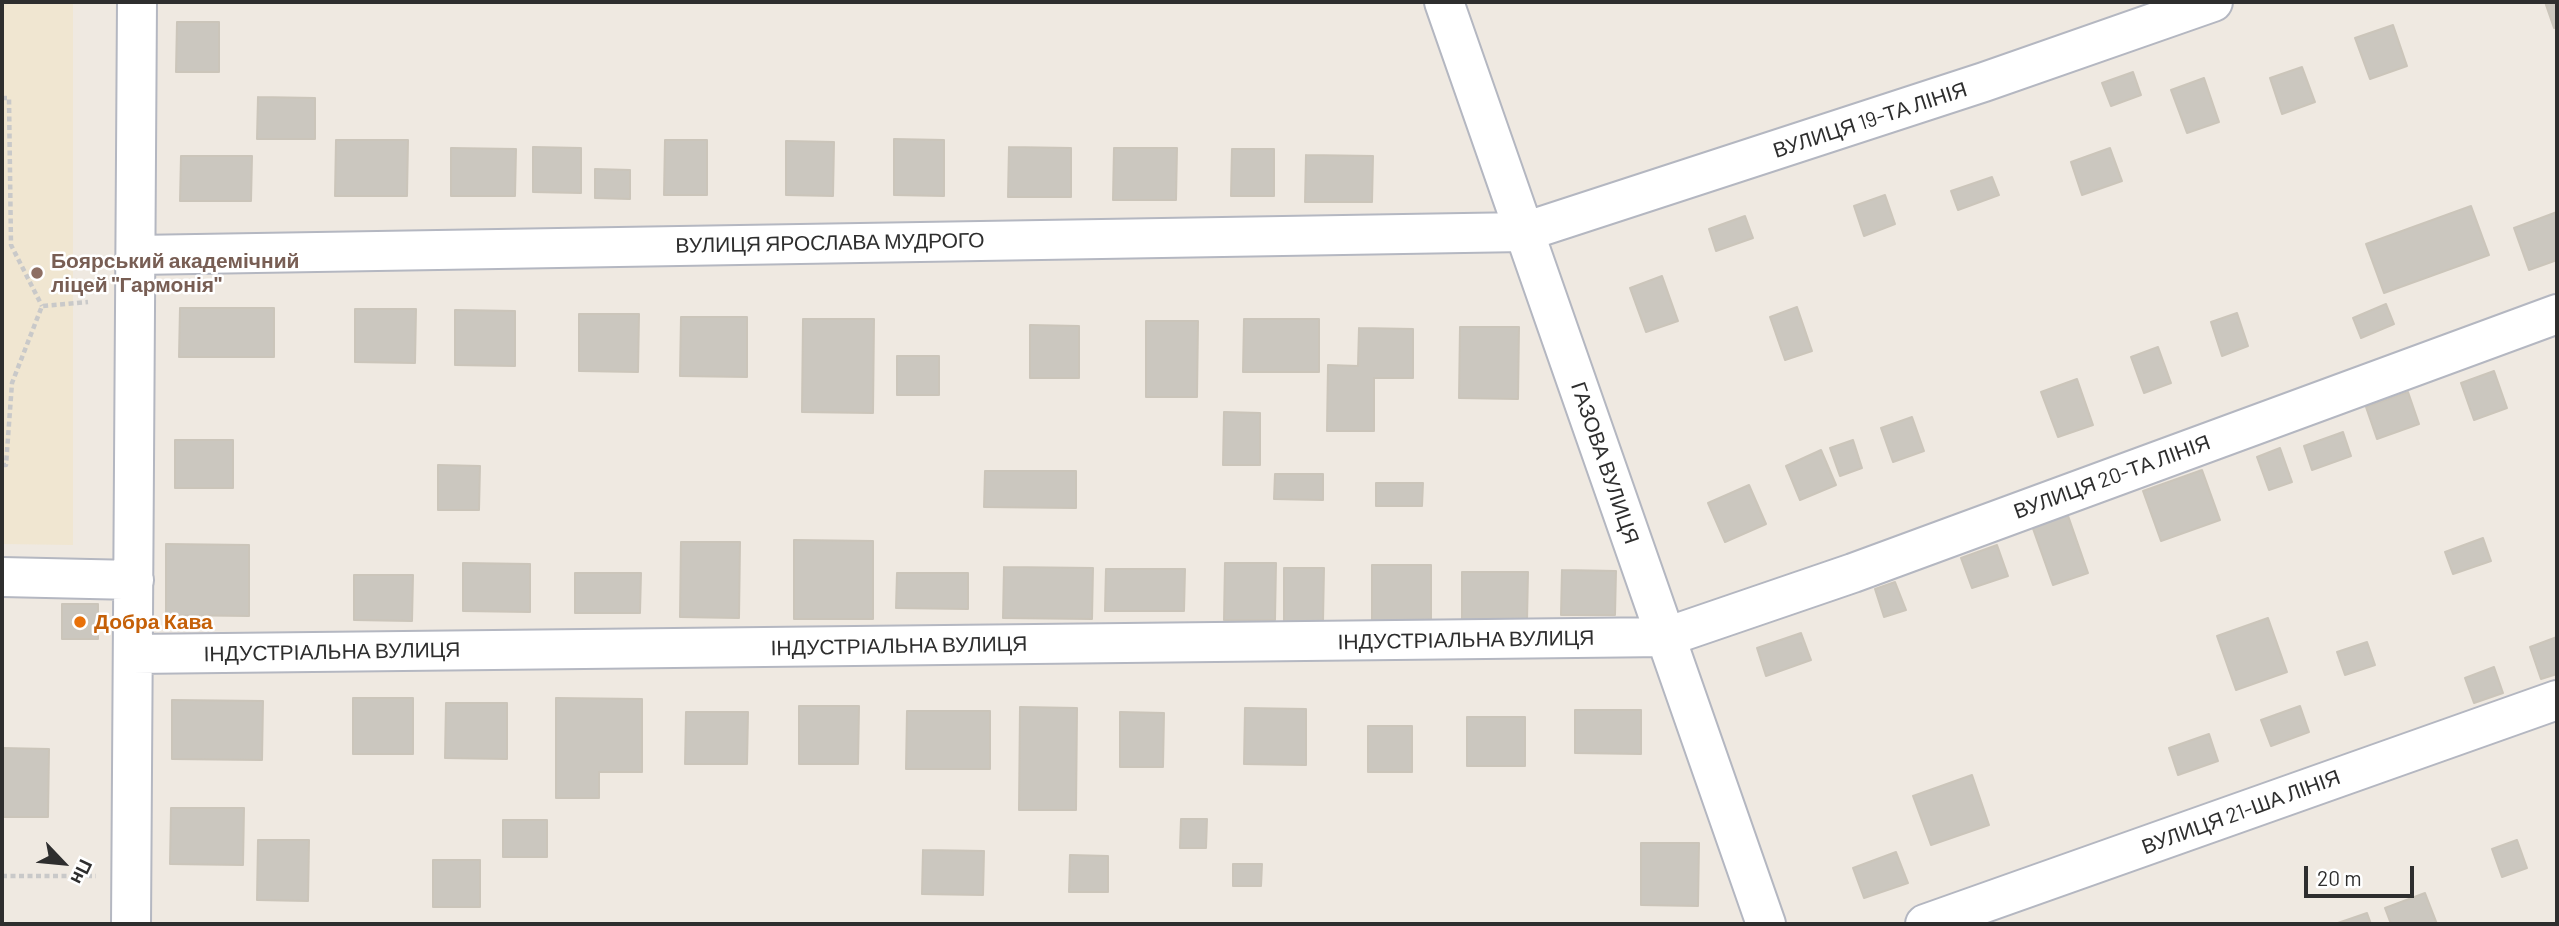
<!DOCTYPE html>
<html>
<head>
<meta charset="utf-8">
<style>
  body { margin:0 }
  #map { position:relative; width:2559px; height:926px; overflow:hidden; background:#efe9e1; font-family:Barlow,sans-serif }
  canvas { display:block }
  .frame { position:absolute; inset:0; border:4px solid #2e2e2e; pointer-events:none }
  .north { position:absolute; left:28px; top:828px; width:70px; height:70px; -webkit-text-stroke:5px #fff; paint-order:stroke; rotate:116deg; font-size:19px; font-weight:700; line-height:28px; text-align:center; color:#2e2e2e }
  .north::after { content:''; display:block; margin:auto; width:24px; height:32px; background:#2e2e2e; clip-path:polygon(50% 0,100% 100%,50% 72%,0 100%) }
  .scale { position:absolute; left:2304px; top:866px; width:110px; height:32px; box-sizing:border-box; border:4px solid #2e2e2e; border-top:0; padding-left:9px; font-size:21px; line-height:24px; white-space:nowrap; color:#2e2e2e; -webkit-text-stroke:5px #fff; paint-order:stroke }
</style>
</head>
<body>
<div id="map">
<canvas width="2559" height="926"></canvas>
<div class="frame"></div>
<div class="north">Пн</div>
<div class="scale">20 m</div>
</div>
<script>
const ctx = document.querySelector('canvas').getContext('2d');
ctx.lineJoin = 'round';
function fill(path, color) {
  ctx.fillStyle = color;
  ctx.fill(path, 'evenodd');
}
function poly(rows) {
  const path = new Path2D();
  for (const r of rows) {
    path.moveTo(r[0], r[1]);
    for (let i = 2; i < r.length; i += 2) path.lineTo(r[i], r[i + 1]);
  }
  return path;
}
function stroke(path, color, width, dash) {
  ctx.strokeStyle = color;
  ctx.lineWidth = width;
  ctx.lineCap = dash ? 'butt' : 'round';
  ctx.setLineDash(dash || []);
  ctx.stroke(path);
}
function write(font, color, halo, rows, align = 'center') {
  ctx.font = font + ' Barlow,sans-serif';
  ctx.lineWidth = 5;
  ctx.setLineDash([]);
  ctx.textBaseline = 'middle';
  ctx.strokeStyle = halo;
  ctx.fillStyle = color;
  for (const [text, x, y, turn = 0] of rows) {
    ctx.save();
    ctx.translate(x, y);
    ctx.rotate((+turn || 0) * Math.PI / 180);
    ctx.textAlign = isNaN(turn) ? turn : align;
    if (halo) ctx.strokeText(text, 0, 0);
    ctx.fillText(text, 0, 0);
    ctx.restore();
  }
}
fill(poly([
  [2,2,73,2,73,545,2,544]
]), '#f0e6d1');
const building = poly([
  [2545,2,2557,2,2557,27,2554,28,2545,2],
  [177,22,219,22,219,72,176,72,177,22],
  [2393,25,2407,66,2370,79,2355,38,2393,25],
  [2302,67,2315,102,2282,114,2270,78,2302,67],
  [2133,72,2141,95,2111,106,2102,83,2133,72],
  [2204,78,2219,122,2187,133,2171,90,2204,78],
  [258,97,315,98,315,139,257,139,258,97],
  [894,139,944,140,944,196,894,195,894,139],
  [336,140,408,140,407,196,335,196,336,140],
  [665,140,707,140,707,195,664,195,665,140],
  [786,141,834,142,833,196,786,195,786,141],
  [533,147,581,148,581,193,533,192,533,147],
  [1009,147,1071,148,1071,197,1008,197,1009,147],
  [451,148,516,149,515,196,451,196,451,148],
  [1114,148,1177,148,1176,200,1113,200,1114,148],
  [2110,148,2122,181,2082,195,2071,162,2110,148],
  [1232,149,1274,149,1274,196,1231,196,1232,149],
  [1306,155,1373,156,1372,202,1305,202,1306,155],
  [181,156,252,156,251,201,180,201,181,156],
  [595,169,630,170,630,199,595,198,595,169],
  [1992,177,1999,195,1958,210,1951,191,1992,177],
  [1885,195,1895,224,1864,236,1854,206,1885,195],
  [2471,206,2489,255,2384,293,2366,244,2471,206],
  [2557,212,2557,260,2529,270,2514,228,2557,212],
  [1745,216,1753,238,1716,251,1709,229,1745,216],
  [1662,276,1678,321,1646,332,1630,288,1662,276],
  [2386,304,2394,324,2361,338,2353,318,2386,304],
  [1797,307,1812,351,1785,360,1770,317,1797,307],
  [180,308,274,308,274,357,179,357,180,308],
  [355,309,416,309,415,363,355,362,355,309],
  [455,310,515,311,515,366,455,365,455,310],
  [2237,313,2248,346,2222,356,2211,322,2237,313],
  [579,314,639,314,638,372,579,371,579,314],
  [681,317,747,317,747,377,680,376,681,317],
  [803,319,874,319,873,413,802,412,803,319],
  [1244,319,1319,319,1319,372,1243,372,1244,319],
  [1146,321,1198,321,1197,397,1146,397,1146,321],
  [1030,325,1079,326,1079,378,1030,378,1030,325],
  [1460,327,1519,327,1518,399,1459,398,1460,327],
  [1359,328,1413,329,1413,378,1374,378,1374,431,1327,431,1328,365,1358,366,1359,328],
  [2158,347,2171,383,2144,393,2131,357,2158,347],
  [897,356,939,356,939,395,897,395,897,356],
  [2494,371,2507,408,2474,420,2461,383,2494,371],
  [2077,379,2093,425,2058,437,2041,392,2077,379],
  [2408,392,2419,424,2377,439,2366,407,2408,392],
  [1224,412,1260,413,1260,465,1223,465,1224,412],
  [1912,417,1924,451,1893,462,1881,428,1912,417],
  [2343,432,2351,456,2312,470,2304,446,2343,432],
  [175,440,233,440,233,488,175,488,175,440],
  [1853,440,1862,468,1840,476,1830,448,1853,440],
  [2280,448,2292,482,2269,490,2257,457,2280,448],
  [1821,450,1836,485,1800,500,1786,466,1821,450],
  [438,465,480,466,479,510,438,510,438,465],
  [2202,470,2220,520,2161,541,2143,491,2202,470],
  [985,471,1076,471,1076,508,984,507,985,471],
  [1275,474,1323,474,1323,500,1274,499,1275,474],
  [1376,483,1423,483,1422,506,1376,506,1376,483],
  [1749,485,1766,524,1725,542,1708,503,1749,485],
  [2066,510,2088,573,2053,585,2031,523,2066,510],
  [2483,538,2491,561,2453,574,2445,552,2483,538],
  [794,540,873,541,873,619,794,619,794,540],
  [681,542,740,542,739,618,680,617,681,542],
  [166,544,249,545,249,616,166,615,166,544],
  [1997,545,2008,576,1972,588,1961,558,1997,545],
  [463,563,530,564,530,612,463,611,463,563],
  [1225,563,1276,563,1275,620,1224,620,1225,563],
  [1372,565,1431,565,1431,620,1372,620,1372,565],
  [1004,567,1093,568,1092,619,1003,618,1004,567],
  [1284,568,1324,568,1323,622,1284,622,1284,568],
  [1106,569,1185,569,1184,611,1105,611,1106,569],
  [1562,570,1616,571,1615,615,1561,615,1562,570],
  [1462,572,1528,572,1527,621,1462,621,1462,572],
  [575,573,641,573,640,613,575,613,575,573],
  [897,573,968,573,968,609,896,608,897,573],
  [354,575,413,575,412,621,354,620,354,575],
  [1895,582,1906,610,1884,617,1875,589,1895,582],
  [62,604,98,604,98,639,62,639,62,604],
  [2268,618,2287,672,2236,690,2217,636,2268,618],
  [1801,633,1811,660,1766,676,1757,648,1801,633],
  [2557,637,2557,674,2541,679,2530,647,2557,637],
  [2367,642,2375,665,2345,675,2337,652,2367,642],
  [2494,667,2503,693,2474,703,2465,678,2494,667],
  [353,698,413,698,413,754,353,754,353,698],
  [556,698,642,699,642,772,599,772,599,798,556,798,556,698],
  [172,700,263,701,262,760,172,759,172,700],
  [446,703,507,703,507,759,445,758,446,703],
  [799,706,859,706,858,764,799,764,799,706],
  [2300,706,2309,732,2271,746,2261,720,2300,706],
  [1020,707,1077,708,1076,810,1019,810,1020,707],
  [1245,708,1306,709,1306,765,1244,764,1245,708],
  [1575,710,1641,710,1641,754,1575,753,1575,710],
  [907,711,990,711,990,769,906,769,907,711],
  [686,712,748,712,747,764,685,764,686,712],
  [1120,712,1164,713,1163,767,1120,767,1120,712],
  [1467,717,1525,717,1525,766,1467,766,1467,717],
  [1368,726,1412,726,1412,772,1368,772,1368,726],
  [2209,734,2218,761,2178,775,2169,748,2209,734],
  [2,748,49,749,48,817,2,817,2,748],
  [1972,775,1989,825,1931,845,1913,796,1972,775],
  [171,808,244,808,243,865,170,864,171,808],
  [1181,819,1207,819,1206,848,1180,848,1181,819],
  [503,820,547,820,547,857,503,857,503,820],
  [258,840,309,840,308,901,257,900,258,840],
  [2517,840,2527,868,2502,877,2492,849,2517,840],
  [1641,843,1699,843,1698,906,1641,905,1641,843],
  [923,850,984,851,983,895,922,894,923,850],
  [1896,852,1908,883,1864,898,1853,868,1896,852],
  [1070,855,1108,856,1108,892,1069,892,1070,855],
  [433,860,480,860,480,907,433,907,433,860],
  [1233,864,1262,864,1261,886,1233,886,1233,864],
  [2425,893,2437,924,2391,924,2385,908,2425,893],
  [2367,913,2371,924,2335,924,2367,913]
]);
fill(building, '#cbc7bf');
stroke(building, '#cbc5ba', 2);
const minor = poly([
  [1444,2,1766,924],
  [136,255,1524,232,1984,82,2213,2],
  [2,577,134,580],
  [133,654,1666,637,1853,573,2557,314],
  [131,924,137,2],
  [1925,924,2557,700]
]);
stroke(minor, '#b4b7c1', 42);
stroke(poly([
  [2,98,9,98,11,245,42,306],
  [2,465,6,465,12,383,42,306,88,302],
  [2,876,96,876]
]), '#c9c9c9', 4.5, [5, 3.5]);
stroke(minor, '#fff', 38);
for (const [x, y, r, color] of [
  [37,273,7,"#8d6e63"],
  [80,622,7,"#e8710a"]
]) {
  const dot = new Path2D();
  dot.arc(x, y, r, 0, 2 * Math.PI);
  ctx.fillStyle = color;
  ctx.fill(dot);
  stroke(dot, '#fff', 2.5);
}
write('21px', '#2e2e2e', '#fff', [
  ["ВУЛИЦЯ 19-ТА ЛІНІЯ",1870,120,-18],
  ["ВУЛИЦЯ ЯРОСЛАВА МУДРОГО",830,243,-1],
  ["ГАЗОВА ВУЛИЦЯ",1605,463,71],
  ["ВУЛИЦЯ 20-ТА ЛІНІЯ",2112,477,-20],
  ["ІНДУСТРІАЛЬНА ВУЛИЦЯ",1466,640,-1],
  ["ІНДУСТРІАЛЬНА ВУЛИЦЯ",899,646,-1],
  ["ІНДУСТРІАЛЬНА ВУЛИЦЯ",332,652,-1],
  ["ВУЛИЦЯ 21-ША ЛІНІЯ",2241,812,-20]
]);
write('bold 21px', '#785e54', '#fff', [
  ["Боярський академічний",51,261],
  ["ліцей \"Гармонія\"",51,285]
], 'left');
write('bold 21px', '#c56008', '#fff', [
  ["Добра Кава",94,622]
], 'left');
</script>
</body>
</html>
